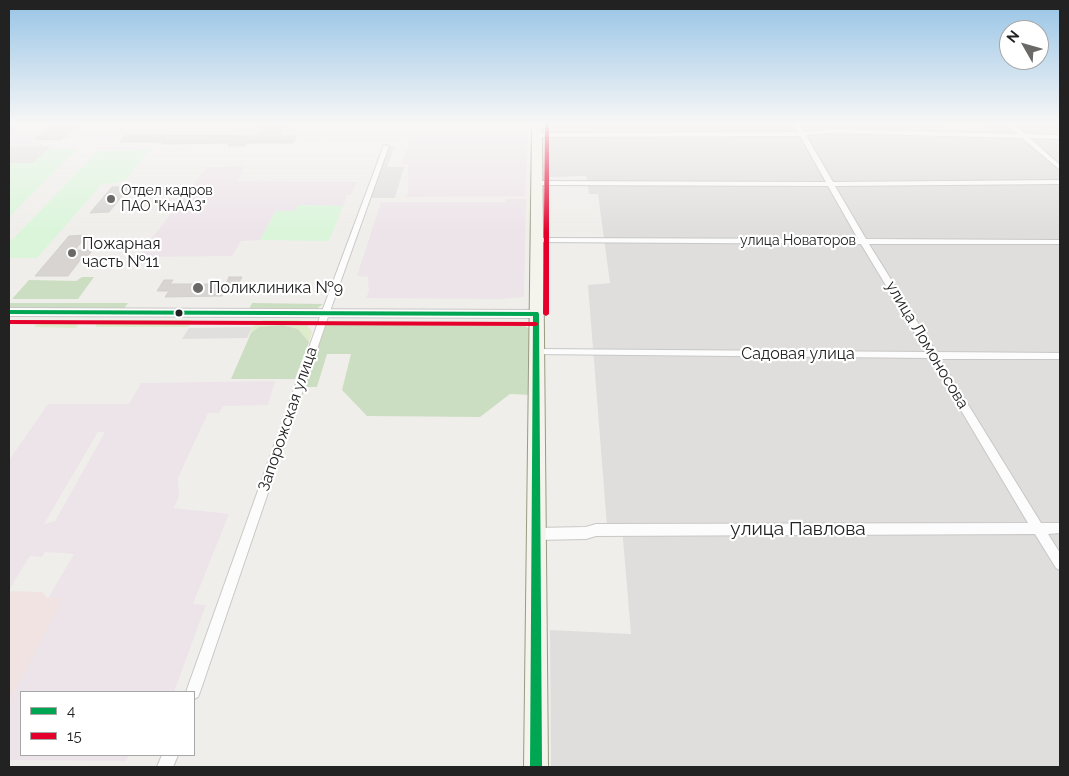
<!DOCTYPE html>
<html>
<head>
<meta charset="utf-8">
<style>
  body { margin:0 }
  #map { position:relative; width:1069px; height:776px; overflow:hidden; background:#f0eeeb; font-family:Raleway,sans-serif }
  canvas { display:block }
  .frame { position:absolute; inset:0; border:10px solid #222; pointer-events:none }
  .legend { position:absolute; left:20px; top:691px; width:175px; height:65px; box-sizing:border-box; background:#fff; border:1px solid #a7a7a7; margin:0; padding:6px 9px; list-style:none; font-size:15px; color:#222 }
  .legend li { display:flex; align-items:center; gap:10px; height:25px }
  .legend b { width:25px; border:1px solid #a7a7a7 }
  .north { position:absolute; left:999px; top:20px; width:50px; height:50px; box-sizing:border-box; background:#fff; border:1px solid #a7a7a7; border-radius:50%; rotate:308deg; font-size:14px; font-weight:700; line-height:20px; text-align:center; color:#222 }
  .north::after { content:''; display:block; margin:auto; width:18px; height:22px; background:#6a6968; clip-path:polygon(50% 0,100% 100%,50% 72%,0 100%) }
</style>
</head>
<body>
<div id="map">
<canvas width="1069" height="776"></canvas>
<div class="frame"></div>
<ul class="legend">
<li><b style="height:6px;background:#00a651"></b>4</li>
<li><b style="height:6px;background:#e4002b"></b>15</li>
</ul>
<div class="north">N</div>
</div>
<script>
const ctx = document.querySelector('canvas').getContext('2d');
ctx.lineJoin = 'round';
function fill(path, color) {
  ctx.fillStyle = color;
  ctx.fill(path, 'evenodd');
}
function poly(rows) {
  const path = new Path2D();
  for (const r of rows) {
    path.moveTo(r[0], r[1]);
    for (let i = 2; i < r.length; i += 2) path.lineTo(r[i], r[i + 1]);
  }
  return path;
}
function stroke(path, color, width, dash) {
  ctx.strokeStyle = color;
  ctx.lineWidth = width;
  ctx.lineCap = dash ? 'butt' : 'round';
  ctx.setLineDash(dash || []);
  ctx.stroke(path);
}
function write(font, color, halo, rows, align = 'center') {
  ctx.font = font + ' Raleway,sans-serif';
  ctx.lineWidth = 4.5;
  ctx.setLineDash([]);
  ctx.textBaseline = 'middle';
  ctx.strokeStyle = halo;
  ctx.fillStyle = color;
  for (const [text, x, y, turn = 0] of rows) {
    ctx.save();
    ctx.translate(x, y);
    ctx.rotate((+turn || 0) * Math.PI / 180);
    ctx.textAlign = isNaN(turn) ? turn : align;
    if (halo) ctx.strokeText(text, 0, 0);
    ctx.fillText(text, 0, 0);
    ctx.restore();
  }
}
fill(poly([
  [546,124,1060,124,1060,767,551,767,550,630,631,634,622,527,607,526,588,285,610,283,598,194,589,194,586,176,548,177]
]), '#dfdedc');
fill(poly([
  [9,591,42,592,48,598,64,598,9,701]
]), '#f1e3e1');
fill(poly([
  [9,124,529,124,525,196,406,197,408,192,408,164,401,164,408,146,406,137,403,142,178,143,177,144,118,142,119,141,88,138,86,140,49,139,41,146,9,145],
  [936,124,982,124,987,130,941,129],
  [246,166,237,181,357,182,351,195,347,195,343,206,299,205,296,211,276,211,260,240,241,241,232,256,137,257,207,167],
  [506,199,526,199,524,297,502,299,366,298,369,291,368,277,357,276,381,202,505,202],
  [275,381,268,405,223,406,219,413,208,413,178,478,179,496,174,508,229,514,193,604,206,605,174,692,21,692,21,755,129,755,126,761,9,760,9,701,63,598,48,598,74,554,45,552,42,557,30,556,9,590,9,460,48,404,129,404,141,383],
  [98,432,105,432,55,521,44,524]
]), '#ede4e9');
fill(poly([
  [41,320,81,321,76,328,34,327],
  [100,320,192,320,188,327,95,327],
  [263,320,298,320,306,324,312,332,309,342,298,329,283,325,259,327,251,333,248,340,252,327]
]), '#ddeccb');
fill(poly([
  [82,277,94,277,78,299,12,299,29,280,76,281],
  [9,303,128,303,123,310,9,310],
  [252,303,323,304,315,310,248,311],
  [325,324,525,326,533,331,531,395,510,394,480,417,367,416,342,390,351,354,327,354,317,387,303,387],
  [283,325,298,329,309,342,295,379,231,379,251,333,259,327]
]), '#cbdec1');
fill(poly([
  [47,149,77,149,9,217,9,163,33,163],
  [150,150,126,179,115,183,102,184,37,258,9,258,9,243,98,151],
  [298,205,343,206,329,241,260,240,276,211,295,211]
]), '#daf5da');
fill(poly([
  [9,146,51,146,33,163,9,163],
  [386,146,395,146,387,167,404,167,395,198,367,198],
  [252,327,247,338,182,339,189,328]
]), '#e0dfde');
const building = poly([
  [264,124,286,124,279,136,297,136,293,143,247,143,245,146,228,146,230,143,162,144,164,142,119,142,125,135,256,136,264,124],
  [52,125,78,125,61,140,35,139,52,125],
  [112,187,130,187,109,212,90,213,112,187],
  [87,235,75,250,93,250,85,259,81,259,68,276,35,276,69,236,87,235],
  [229,277,242,277,235,291,225,291,222,296,165,297,169,291,157,291,164,280,173,280,170,284,226,284,229,277]
]);
fill(building, '#d7d4d2');
stroke(building, '#d3d0cc', 1);
const minor = poly([
  [793,124,799,124,804,132,831,129,1018,134,1007,124,1014,124,1025,134,1060,135,1060,139,1030,138,1060,165,1060,170,1022,138,831,133,806,135,833,182,1060,180,1060,184,835,186,866,239,1060,240,1060,244,869,244,936,352,1060,353,1060,359,940,359,1041,523,1060,523,1060,533,1048,534,1060,553,1060,570,1056,568,1035,534,596,536,586,539,536,540,532,538,530,534,532,530,536,528,586,527,596,524,1028,523,930,358,533,354,531,352,533,350,536,349,926,352,861,244,537,242,533,240,537,238,858,239,828,186,537,185,533,183,537,181,826,182,800,136,537,137,534,135,537,133,798,132,793,124],
  [384,145,389,146,329,314,200,692,198,697,194,699,194,692,186,692,321,314,384,145],
  [162,755,178,755,173,767,157,767,162,755]
]);
const tertiary = poly([
  [9,308,536,310,542,314,536,318,9,316,9,308]
]);
const secondary = poly([
  [532,124,542,124,548,767,524,767,532,124]
]);
stroke(minor, '#c9c8c7', 2);
stroke(tertiary, '#c9c8c7', 2);
stroke(secondary, '#999a82', 2);
fill(minor, '#fdfcfc');
fill(tertiary, '#fdfcfc');
fill(secondary, '#f4f4ed');
fill(poly([
  [9,310,538,312,539,314,542,767,530,767,533,316,9,314,9,310]
]), '#00a651');
fill(poly([
  [545,124,549,124,549,314,546,316,543,314,545,124],
  [9,320,536,322,539,324,536,326,9,324,9,320]
]), '#e4002b');
const sky = ctx.createLinearGradient(0, 0, 0, 233);
sky.addColorStop(0, '#97c4e6');
sky.addColorStop(0.53, '#f8f7f6');
sky.addColorStop(1, '#f8f7f600');
ctx.fillStyle = sky;
ctx.fillRect(0, 0, 1069, 233);
for (const [x, y, r, color] of [
  [111,199,5,"#6a6968"],
  [72,253,5,"#6a6968"],
  [198,288,6,"#6a6968"],
  [179,313,4.5,"#222"]
]) {
  const dot = new Path2D();
  dot.arc(x, y, r, 0, 2 * Math.PI);
  ctx.fillStyle = color;
  ctx.fill(dot);
  stroke(dot, '#fff', 2);
}
write('14px', '#222', '#fff', [
  ["Отдел кадров",121,191],
  ["ПАО \"КнААЗ\"",121,207]
], 'left');
write('14px', '#222', '#fff', [
  ["улица Новаторов",798,241]
]);
write('16px', '#222', '#fff', [
  ["Пожарная",82,244],
  ["часть №11",82,262],
  ["Поликлиника №9",209,288]
], 'left');
write('16px', '#222', '#fff', [
  ["улица Ломоносова",927,345,59],
  ["Садовая улица",798,354],
  ["Запорожская улица",288,419,-71]
]);
write('19px', '#222', '#fff', [
  ["улица Павлова",798,529]
]);
</script>
</body>
</html>
